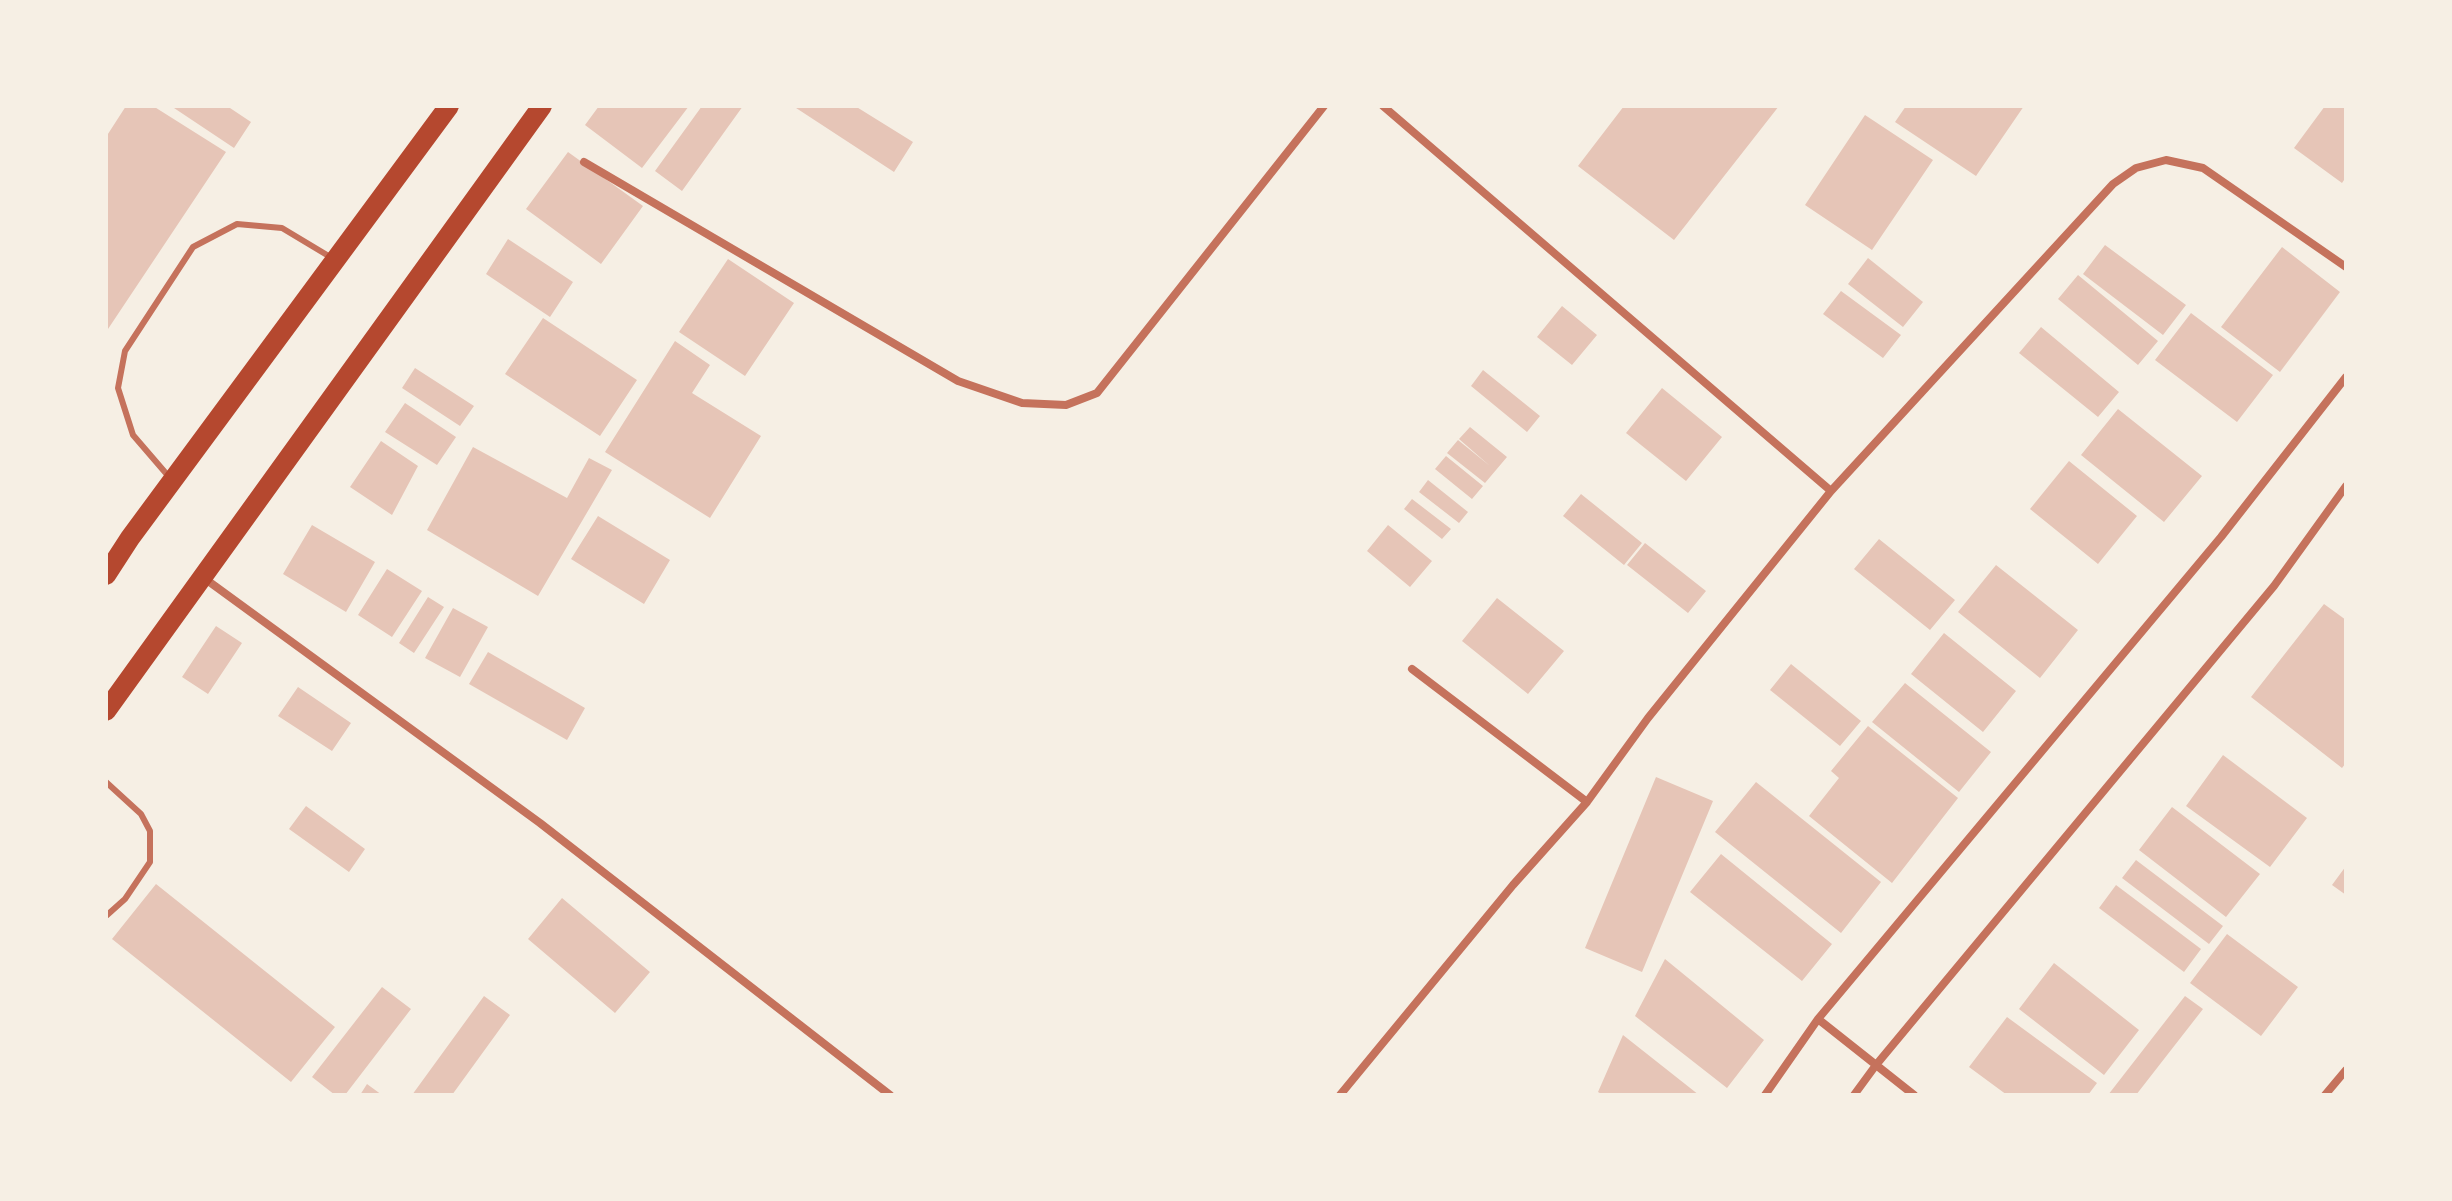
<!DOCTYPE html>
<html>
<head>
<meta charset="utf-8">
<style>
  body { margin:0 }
  #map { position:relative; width:2452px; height:1201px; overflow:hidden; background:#f6efe4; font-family:Mulish,sans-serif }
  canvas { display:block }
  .frame { position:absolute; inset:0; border:108px solid #f6efe4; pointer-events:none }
</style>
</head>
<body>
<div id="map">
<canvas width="2452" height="1201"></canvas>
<div class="frame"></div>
</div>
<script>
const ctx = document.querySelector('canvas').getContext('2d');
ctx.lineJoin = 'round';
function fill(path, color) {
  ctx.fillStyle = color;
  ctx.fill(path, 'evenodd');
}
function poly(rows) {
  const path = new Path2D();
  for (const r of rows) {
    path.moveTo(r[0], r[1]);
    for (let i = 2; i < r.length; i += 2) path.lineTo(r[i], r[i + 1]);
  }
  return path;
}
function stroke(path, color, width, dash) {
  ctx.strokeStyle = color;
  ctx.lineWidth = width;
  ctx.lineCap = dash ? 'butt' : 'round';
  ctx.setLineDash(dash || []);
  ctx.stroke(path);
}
fill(poly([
  [126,106,153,106,226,152,106,332,106,137],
  [171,106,227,106,251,122,234,148],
  [599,106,689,106,642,168,585,125],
  [702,106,743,106,682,191,655,171],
  [793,106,855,106,913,142,894,172],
  [1624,106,1779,106,1674,240,1578,166],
  [1906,106,2024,106,1976,176,1895,122],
  [2325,106,2346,106,2346,177,2342,183,2294,148],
  [1865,115,1933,160,1872,250,1805,205],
  [568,152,643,206,601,264,526,209],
  [508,239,573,282,550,317,486,274],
  [2105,245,2186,305,2163,335,2083,274],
  [2282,247,2340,292,2280,372,2221,327],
  [1868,258,1923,302,1903,327,1848,284],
  [728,259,794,303,745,376,679,332],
  [2078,275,2158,341,2138,365,2058,299],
  [1841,291,1901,335,1883,358,1823,314],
  [1562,306,1597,335,1572,365,1537,337],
  [2191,313,2273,375,2237,422,2155,360],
  [543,318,637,380,600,436,505,374],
  [2041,327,2119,392,2098,417,2019,353],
  [675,341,710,365,692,393,761,436,710,518,605,452],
  [415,368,474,406,460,426,402,388],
  [1483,370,1540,416,1527,432,1471,386],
  [1662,388,1722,437,1686,481,1626,433],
  [405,403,456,437,437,465,385,432],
  [2118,409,2202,476,2164,522,2081,455],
  [1470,427,1507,457,1485,483,1447,453,1458,440,1490,466,1459,439],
  [381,441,418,466,392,515,350,487],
  [473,447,567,498,589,458,612,470,538,596,427,530],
  [1446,456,1483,486,1472,499,1435,469],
  [2069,461,2137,516,2098,564,2030,509],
  [1428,480,1468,512,1459,523,1419,492],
  [1581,494,1642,543,1624,565,1563,516],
  [1412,499,1451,529,1442,539,1404,509],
  [598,516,670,560,644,604,571,559],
  [312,525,375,562,346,612,283,574],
  [1388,525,1432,561,1410,587,1367,551],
  [1879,539,1955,600,1930,630,1854,569],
  [1645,543,1706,591,1688,613,1627,565],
  [1996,565,2078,630,2040,678,1958,612],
  [387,569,422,591,392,637,358,615],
  [428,597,444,607,414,653,399,643],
  [1497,598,1564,651,1528,694,1462,641],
  [2324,604,2346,620,2346,763,2342,768,2251,697],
  [453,608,488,627,460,677,425,658],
  [216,626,242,643,208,694,182,677],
  [1944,633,2016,691,1983,732,1911,674],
  [488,652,585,708,567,740,469,684],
  [1791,664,1861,721,1840,746,1770,690],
  [1905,683,1991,752,1959,792,1872,722],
  [298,687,351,723,332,751,278,716],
  [1868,726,1958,798,1892,883,1809,816,1839,778,1831,771],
  [2223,755,2307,818,2270,867,2186,806],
  [1656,777,1713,801,1642,972,1585,948],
  [1756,782,1881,882,1841,933,1715,832],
  [306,806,365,849,349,872,289,829],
  [2172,807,2260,874,2226,917,2139,850],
  [1721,854,1832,944,1802,981,1690,892],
  [2136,860,2223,926,2209,944,2122,878],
  [2346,866,2346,895,2332,885],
  [156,884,335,1027,291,1082,112,939],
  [2116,885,2201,949,2184,972,2099,908],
  [562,898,650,972,615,1013,528,939],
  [2227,934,2298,987,2261,1036,2190,983],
  [1665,959,1764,1040,1727,1088,1635,1016],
  [2054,963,2139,1030,2104,1075,2019,1009],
  [382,987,411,1009,345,1095,335,1095,312,1077],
  [484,996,510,1015,452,1095,412,1095],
  [2185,996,2203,1009,2136,1095,2108,1095],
  [2007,1017,2097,1083,2088,1095,2007,1095,1969,1067],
  [1623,1035,1699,1095,1603,1095,1598,1092],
  [367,1084,382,1095,360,1095]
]), '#e6c5b7');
stroke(poly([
  [170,478,133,435,118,388,125,351,193,247,237,224,282,228,332,258],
  [106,782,141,814,150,831,150,862,125,899,106,916]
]), '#c5725c', 6);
stroke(poly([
  [1383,106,1831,491],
  [584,162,958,381,1022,403,1066,405,1097,393,1324,106],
  [204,578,540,823,890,1095],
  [1412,669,1587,802],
  [1818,1019,1914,1095],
  [1340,1095,1513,885,1587,802,1648,718,1831,491,2113,184,2136,168,2166,160,2203,168,2346,267],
  [1765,1095,1818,1019,2221,537,2346,377],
  [1854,1095,1876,1065,2274,586,2346,486],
  [2325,1095,2346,1070]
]), '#c5725c', 8);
stroke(poly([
  [106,575,130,538,449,106],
  [106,711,542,106]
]), '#b5482f', 20);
</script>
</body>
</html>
